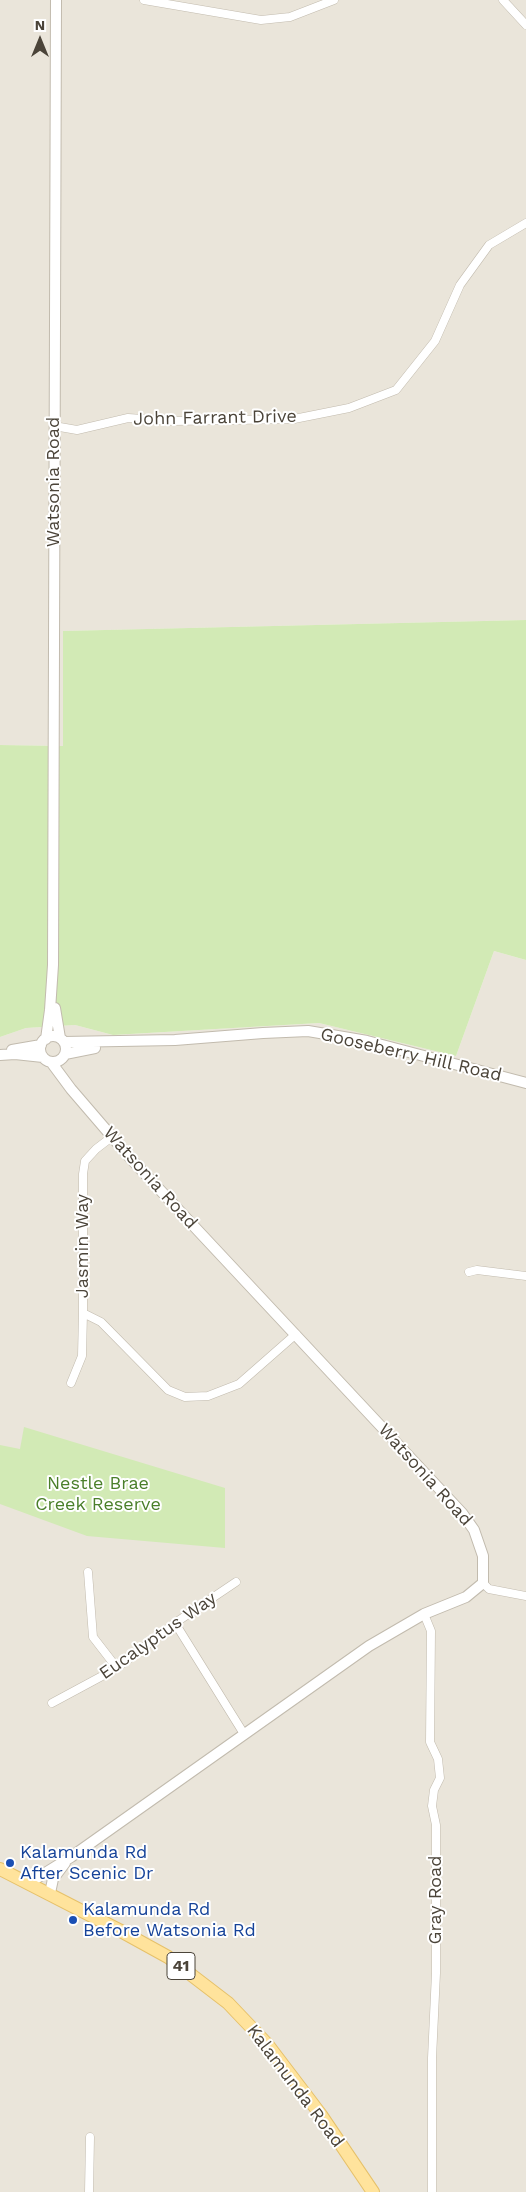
<!DOCTYPE html>
<html>
<head>
<meta charset="utf-8">
<style>
  body { margin:0 }
  #map { position:relative; width:526px; height:2192px; overflow:hidden; background:#f6f3ec; font-family:"Work Sans",sans-serif }
  canvas { display:block }
  .north { position:absolute; left:15px; top:15px; width:50px; height:50px; -webkit-text-stroke:4px #fff; paint-order:stroke; rotate:0deg; font-size:14px; font-weight:700; line-height:20px; text-align:center; color:#4b4439 }
  .north::after { content:''; display:block; margin:auto; width:18px; height:22px; background:#4b4439; clip-path:polygon(50% 0,100% 100%,50% 72%,0 100%) }
</style>
</head>
<body>
<div id="map">
<canvas width="526" height="2192"></canvas>
<div class="north">N</div>
</div>
<script>
const ctx = document.querySelector('canvas').getContext('2d');
ctx.lineJoin = 'round';
function fill(path, color) {
  ctx.fillStyle = color;
  ctx.fill(path, 'evenodd');
}
function poly(rows) {
  const path = new Path2D();
  for (const r of rows) {
    if (r.length === 3) {
      path.moveTo(r[0] + r[2], r[1]);
      path.arc(r[0], r[1], r[2], 0, 2 * Math.PI);
      continue;
    }
    path.moveTo(r[0], r[1]);
    for (let i = 2; i < r.length; i += 2) path.lineTo(r[i], r[i + 1]);
  }
  return path;
}
function stroke(path, color, width, dash) {
  ctx.strokeStyle = color;
  ctx.lineWidth = width;
  ctx.lineCap = dash ? 'butt' : 'round';
  ctx.setLineDash(dash || []);
  ctx.stroke(path);
}
function write(font, color, halo, rows, align = 'center') {
  ctx.font = font + ' "Work Sans",sans-serif';
  ctx.lineWidth = 4;
  ctx.setLineDash([]);
  ctx.textBaseline = 'middle';
  ctx.strokeStyle = halo;
  ctx.fillStyle = color;
  for (const [text, x, y, turn = 0] of rows) {
    ctx.save();
    ctx.translate(x, y);
    ctx.rotate((+turn || 0) * Math.PI / 180);
    ctx.textAlign = isNaN(turn) ? turn : align;
    if (halo) ctx.strokeText(text, 0, 0);
    ctx.fillText(text, 0, 0);
    ctx.restore();
  }
}
fill(poly([
  [0,0,526,0,526,620,64,631,63,746,0,745],
  [494,951,526,960,526,2192,0,2192,0,1037,26,1028,75,1025,113,1035,319,1023,456,1056]
]), '#eae5da');
fill(poly([
  [526,620,526,960,494,951,456,1056,319,1023,113,1035,75,1025,26,1028,0,1037,0,745,63,746,63,631],
  [24,1427,225,1488,225,1548,87,1536,0,1504,0,1445,20,1449]
]), '#d2eab5');
const minor = poly([
  [144,0,261,20,290,17,334,0],
  [503,0,526,25],
  [54,426,77,430,128,418,173,421,294,419,349,408,396,390,435,341,460,285,489,245,526,223],
  [113,1136,96,1149,85,1161,83,1174,83,1313,101,1322,168,1390,185,1397,208,1396,239,1384,296,1334],
  [469,1272,477,1270,526,1276],
  [71,1383,82,1356,83,1313],
  [88,1572,93,1637,117,1668],
  [483,1583,489,1589,526,1596],
  [424,1614,431,1631,430,1742,438,1759,440,1778,434,1790,432,1806,436,1825,436,1973,432,2058,432,2192],
  [175,1623,244,1734],
  [52,1703,117,1668,175,1623,236,1582],
  [89,2192,90,2137]
]);
const tertiary = poly([
  [55,1008,60,1038],
  [53,1049,13],
  [46,1039,50,1010,53,965,56,0],
  [64,1042,175,1040,263,1033,308,1031,367,1041,526,1083],
  [12,1050,41,1045],
  [65,1054,95,1048],
  [0,1055,15,1054,43,1057],
  [29,1883,71,1857,369,1646,424,1614,466,1597,483,1583,483,1556,474,1530,462,1513,132,1160,71,1089,51,1062],
  [50,1893,53,1879,65,1863]
]);
const primary = poly([
  [0,1869,119,1930,168,1957,228,2003,267,2044,321,2115,373,2192]
]);
stroke(minor, '#c2bbae', 9);
stroke(tertiary, '#c2bbae', 12);
stroke(primary, '#e6c16a', 14);
stroke(minor, '#fff', 8);
stroke(tertiary, '#fff', 10);
stroke(primary, '#ffe39c', 12);
for (const [x, y, r, color] of [
  [10,1863,5,"#1a4fb4"],
  [73,1920,5,"#1a4fb4"]
]) {
  const dot = new Path2D();
  dot.arc(x, y, r, 0, 2 * Math.PI);
  ctx.fillStyle = color;
  ctx.fill(dot);
  stroke(dot, '#fff', 2);
}
for (const [x, y, w] of [
  [181,1966,28]
]) {
  const box = new Path2D();
  box.roundRect(x - w / 2, y - 13.5, w, 27, 4);
  ctx.fillStyle = '#fff';
  ctx.fill(box);
  stroke(box, '#4b4439', 1);
}
write('bold 16px', '#4b4439', null, [
  ["41",181,1966]
]);
write('18px', '#4b4439', '#fff', [
  ["John Farrant Drive",215,418,-1],
  ["Watsonia Road",54,482,-90],
  ["Gooseberry Hill Road",411,1055,13],
  ["Watsonia Road",150,1178,48],
  ["Jasmin Way",83,1246,-90],
  ["Watsonia Road",425,1475,48],
  ["Eucalyptus Way",158,1636,-35],
  ["Gray Road",436,1900,-90],
  ["Kalamunda Road",295,2086,53]
]);
write('18px', '#4a7f2a', '#fff', [
  ["Nestle Brae",98,1484],
  ["Creek Reserve",98,1505]
]);
write('18px', '#164399', '#fff', [
  ["Kalamunda Rd",20,1853],
  ["After Scenic Dr",20,1874],
  ["Kalamunda Rd",83,1910],
  ["Before Watsonia Rd",83,1931]
], 'left');
</script>
</body>
</html>
